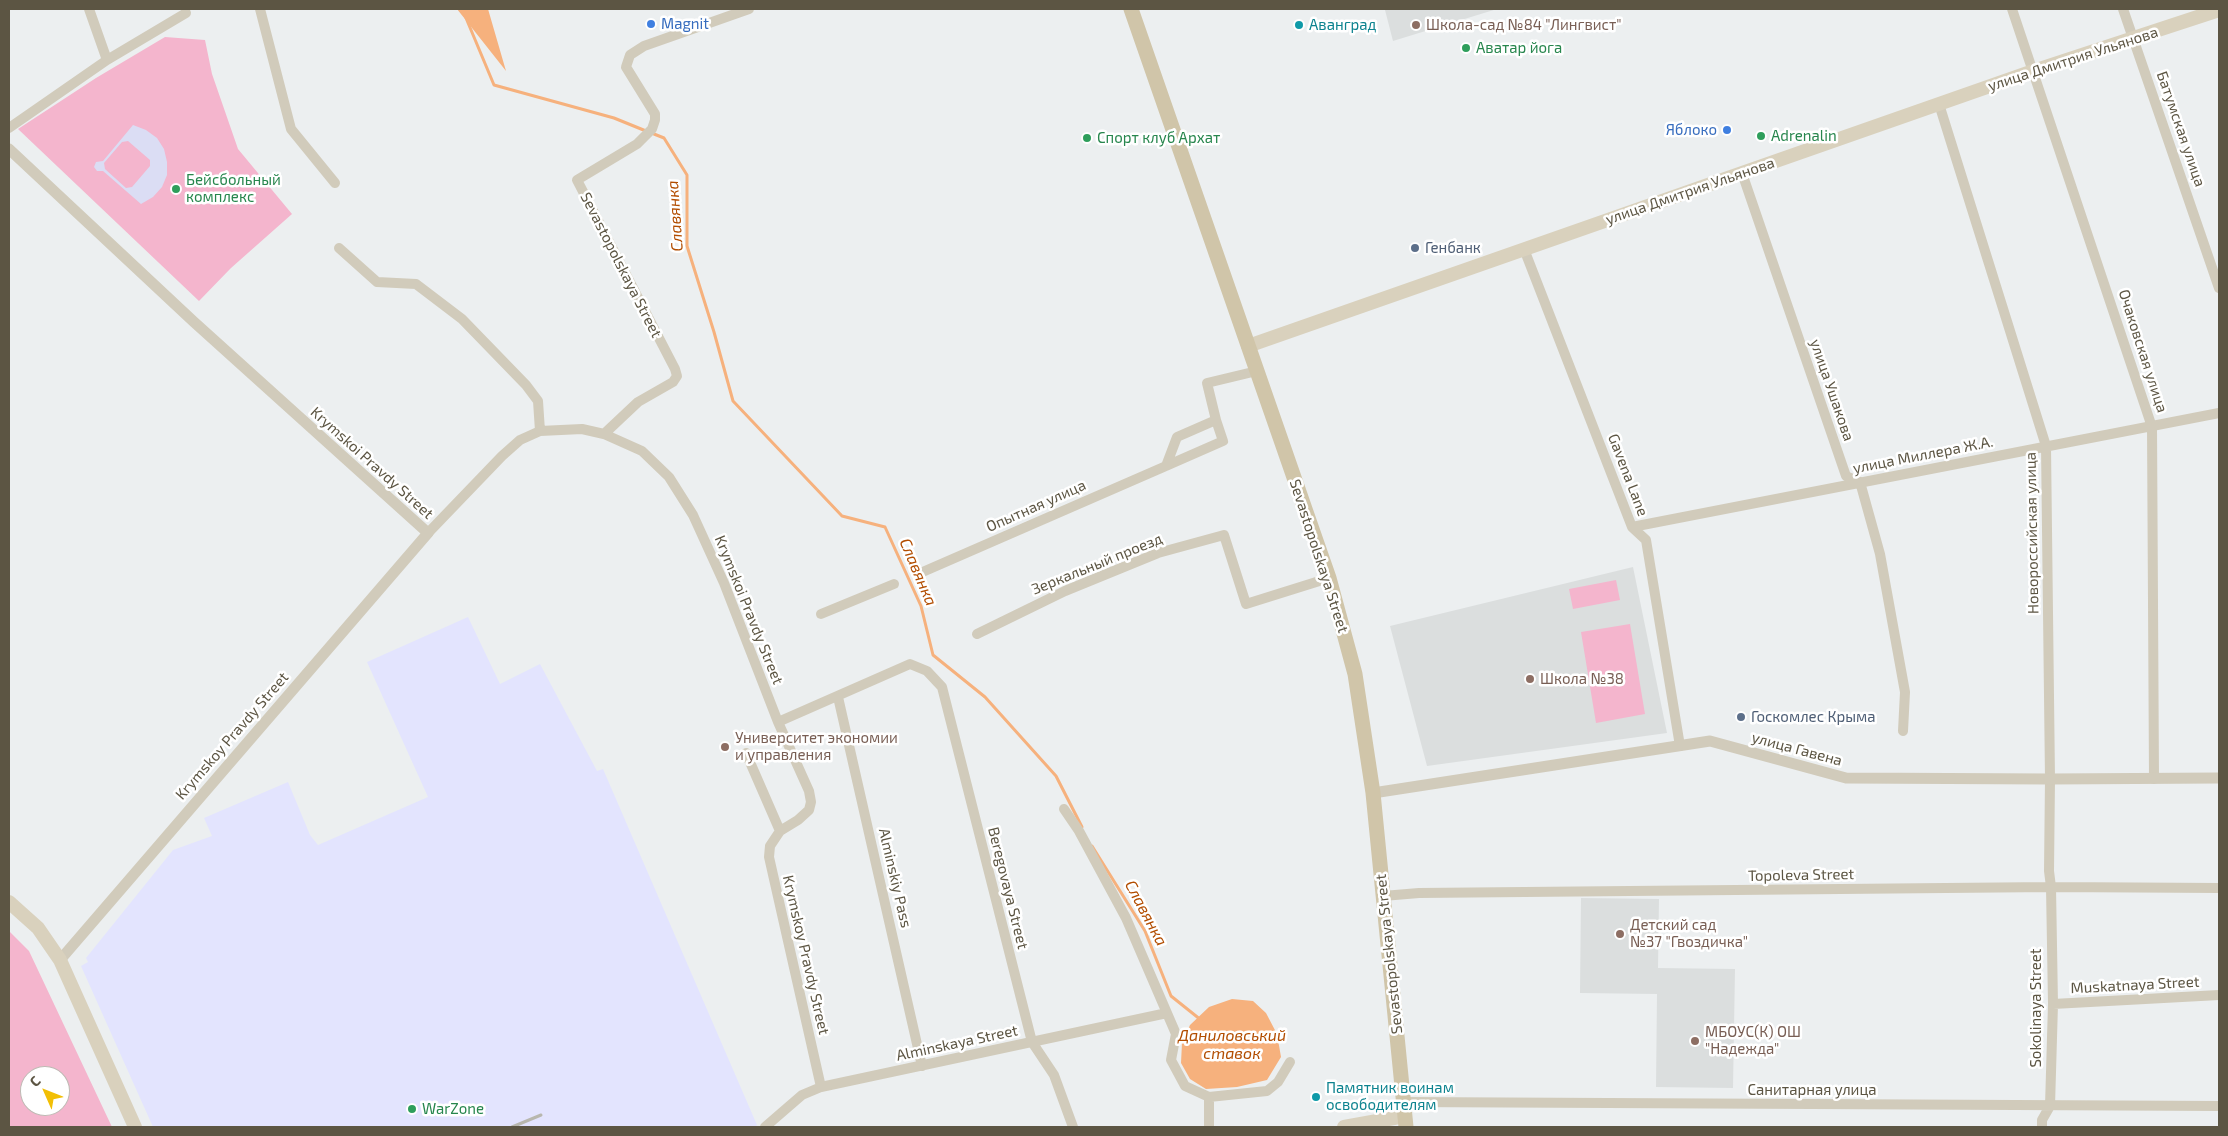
<!DOCTYPE html>
<html>
<head>
<meta charset="utf-8">
<style>
  body { margin:0 }
  #map { position:relative; width:2228px; height:1136px; overflow:hidden; background:#eceff0; font-family:"Exo 2",sans-serif }
  canvas { display:block }
  .frame { position:absolute; inset:0; border:10px solid #5c5543; pointer-events:none }
  .north { position:absolute; left:20px; top:1066px; width:50px; height:50px; box-sizing:border-box; background:#fff; border:1px solid #bebbb4; border-radius:50%; rotate:314deg; font-size:14px; font-weight:700; line-height:20px; text-align:center; color:#5c5543 }
  .north::after { content:''; display:block; margin:auto; width:18px; height:22px; background:#f2bf05; clip-path:polygon(50% 0,100% 100%,50% 72%,0 100%) }
</style>
</head>
<body>
<div id="map">
<canvas width="2228" height="1136"></canvas>
<div class="frame"></div>
<div class="north">С</div>
</div>
<script>
const ctx = document.querySelector('canvas').getContext('2d');
ctx.lineJoin = 'round';
function fill(path, color) {
  ctx.fillStyle = color;
  ctx.fill(path, 'evenodd');
}
function poly(rows) {
  const path = new Path2D();
  for (const r of rows) {
    path.moveTo(r[0], r[1]);
    for (let i = 2; i < r.length; i += 2) path.lineTo(r[i], r[i + 1]);
  }
  return path;
}
function stroke(path, color, width, dash) {
  ctx.strokeStyle = color;
  ctx.lineWidth = width;
  ctx.lineCap = dash ? 'butt' : 'round';
  ctx.setLineDash(dash || []);
  ctx.stroke(path);
}
function write(font, color, halo, rows, align = 'center') {
  ctx.font = font + ' "Exo 2",sans-serif';
  ctx.lineWidth = 5;
  ctx.setLineDash([]);
  ctx.textBaseline = 'middle';
  ctx.strokeStyle = halo;
  ctx.fillStyle = color;
  for (const [text, x, y, turn = 0] of rows) {
    ctx.save();
    ctx.translate(x, y);
    ctx.rotate((+turn || 0) * Math.PI / 180);
    ctx.textAlign = isNaN(turn) ? turn : align;
    if (halo) ctx.strokeText(text, 0, 0);
    ctx.fillText(text, 0, 0);
    ctx.restore();
  }
}
fill(poly([
  [468,617,500,684,540,664,597,771,603,769,757,1125,755,1127,153,1127,81,966,88,962,86,958,173,850,212,836,204,818,288,782,310,835,318,845,428,797,367,662]
]), '#e3e4fe');
fill(poly([
  [1386,9,1497,9,1393,41,1385,10],
  [1633,567,1667,733,1427,766,1390,626],
  [1581,898,1659,899,1658,968,1735,969,1733,1088,1656,1087,1657,994,1580,993]
]), '#dbdede');
fill(poly([
  [165,37,205,40,212,74,238,149,292,214,231,268,199,301,18,129,96,78],
  [1616,580,1620,600,1573,609,1569,589],
  [1630,624,1645,714,1596,723,1581,632],
  [9,931,29,951,112,1127,9,1127],
  [30,1076,60,1076,60,1106,30,1106]
]), '#f4b5cd');
fill(poly([
  [133,125,146,130,157,138,164,149,167,162,167,175,162,187,153,197,141,204,103,171,97,171,94,167,96,162,103,161],
  [128,141,150,160,150,166,132,187,126,188,105,169,104,163,122,142]
]), '#dbddf4');
fill(poly([
  [457,9,488,9,506,71],
  [1232,999,1253,1001,1266,1013,1277,1034,1281,1057,1267,1080,1237,1087,1206,1089,1190,1079,1181,1063,1182,1043,1190,1025,1209,1007]
]), '#f6b17d');
stroke(poly([
  [466,18,494,85,614,118,646,131],
  [654,134,664,138,687,175,687,246,714,332,733,401,842,516,885,527,921,606,933,655,985,697,1056,776,1082,827],
  [1092,846,1145,931,1171,996,1201,1020]
]), '#f6b17d', 3);
stroke(poly([
  [89,9,107,60],
  [260,9,291,129,335,183],
  [2012,9,2152,427,2154,779],
  [2123,9,2219,288],
  [1939,104,2046,446,2050,779,2049,871,2051,887,2053,1004,2050,1106,2042,1120,2042,1127],
  [9,128,107,60,186,13],
  [1742,173,1846,476,1860,482,1880,554,1905,692,1903,731],
  [339,248,377,282,416,284,462,319,526,385,538,401,540,431],
  [1524,249,1632,527,1646,540,1680,746],
  [604,434,638,402,673,382,677,376,675,369,577,180,637,144,652,129,655,120,655,114,626,67,630,55,644,46,749,9],
  [1166,466,1223,441,1216,420],
  [1632,527,2219,413],
  [428,533,502,456,520,440,540,431,582,429,604,434,642,451,669,477,693,515,724,583,778,722,809,791,811,802,809,810,798,820,780,831,746,753],
  [918,574,1166,466,1177,437,1216,420,1207,383,1257,371],
  [821,614,894,584],
  [977,634,1065,591,1158,553,1224,535,1246,604,1329,578],
  [838,697,922,1066],
  [778,722,910,664,927,671,942,687,1032,1042,1054,1075,1073,1127],
  [1064,809,1079,831,1126,918,1176,1034,1171,1060,1185,1086,1209,1097],
  [780,831,770,846,769,857,821,1087],
  [1383,896,1419,893,2051,887,2219,888],
  [2053,1004,2219,995],
  [1404,1102,2219,1106],
  [765,1127,802,1095,821,1087,1167,1013],
  [1209,1127,1209,1097,1267,1091,1278,1082,1290,1062]
]), '#d1cbbb', 10);
stroke(poly([
  [9,149,194,322,428,533,60,960],
  [1373,793,1710,741,1846,778,2050,779,2219,778]
]), '#d1cbbb', 11);
stroke(poly([
  [1248,346,2033,71,2219,10],
  [9,902,38,928,60,960,135,1127],
  [1344,1127,1405,1116]
]), '#d9d1bd', 14);
stroke(poly([
  [1131,9,1329,578,1355,674,1373,793,1406,1127]
]), '#d0c5a9', 15);
stroke(poly([
  [512,1127,541,1115]
]), '#b8b7ae', 3);
for (const [x, y, r, color] of [
  [651,24,5,"#3f7fe0"],
  [1299,25,5,"#0f9aa8"],
  [1416,25,5,"#8d6e63"],
  [1466,48,5,"#2e9e5b"],
  [1727,130,5,"#3f7fe0"],
  [1761,136,5,"#2e9e5b"],
  [1087,138,5,"#2e9e5b"],
  [176,189,5,"#2e9e5b"],
  [1415,248,5,"#5c6f8a"],
  [1530,679,5,"#8d6e63"],
  [1741,717,5,"#5c6f8a"],
  [725,747,5,"#8d6e63"],
  [1620,934,5,"#8d6e63"],
  [1695,1041,5,"#8d6e63"],
  [1316,1097,5,"#0f9aa8"],
  [412,1109,5,"#2e9e5b"]
]) {
  const dot = new Path2D();
  dot.arc(x, y, r, 0, 2 * Math.PI);
  ctx.fillStyle = color;
  ctx.fill(dot);
  stroke(dot, '#fff', 2);
}
write('15px', '#366cbe', '#fff', [
  ["Magnit",661,24],
  ["Яблоко",1717,130,"right"]
], 'left');
write('15px', '#0d838f', '#fff', [
  ["Аванград",1309,25],
  ["Памятник воинам",1326,1088],
  ["освободителям",1326,1105]
], 'left');
write('15px', '#785e54', '#fff', [
  ["Школа-сад №84 \"Лингвист\"",1426,25],
  ["Школа №38",1540,679],
  ["Университет экономии",735,738],
  ["и управления",735,755],
  ["Детский сад",1630,925],
  ["№37 \"Гвоздичка\"",1630,942],
  ["МБОУС(К) ОШ",1705,1032],
  ["\"Надежда\"",1705,1049]
], 'left');
write('15px', '#27864d', '#fff', [
  ["Аватар йога",1476,48],
  ["Adrenalin",1771,136],
  ["Спорт клуб Архат",1097,138],
  ["Бейсбольный",186,180],
  ["комплекс",186,197],
  ["WarZone",422,1109]
], 'left');
write('15px', '#5c5543', '#fff', [
  ["улица Дмитрия Ульянова",2073,59,-18],
  ["Батумская улица",2181,129,71],
  ["улица Дмитрия Ульянова",1690,191,-19],
  ["Sevastopolskaya Street",621,265,63],
  ["Очаковская улица",2143,351,72],
  ["улица Ушакова",1832,390,71],
  ["улица Миллера Ж.А.",1923,455,-11],
  ["Krymskoi Pravdy Street",372,463,42],
  ["Gavena Lane",1628,475,69],
  ["Опытная улица",1036,506,-24],
  ["Новороссийская улица",2032,533,-91],
  ["Sevastopolskaya Street",1319,556,72],
  ["Зеркальный проезд",1097,564,-22],
  ["Krymskoi Pravdy Street",749,610,68],
  ["Krymskoy Pravdy Street",232,736,-49],
  ["улица Гавена",1797,749,15],
  ["Topoleva Street",1801,875,-1],
  ["Alminskiy Pass",895,878,77],
  ["Beregovaya Street",1008,888,76],
  ["Sevastopolskaya Street",1389,954,-96],
  ["Krymskoy Pravdy Street",806,955,77],
  ["Muskatnaya Street",2135,985,-3],
  ["Sokolinaya Street",2036,1008,-90],
  ["Alminskaya Street",957,1043,-12],
  ["Санитарная улица",1812,1090]
]);
write('15px', '#4e5e75', '#fff', [
  ["Генбанк",1425,248],
  ["Госкомлес Крыма",1751,717]
], 'left');
write('italic 16px', '#b24d00', '#fff', [
  ["Славянка",675,216,-94],
  ["Славянка",918,572,67],
  ["Славянка",1146,913,62],
  ["Даниловський",1232,1036],
  ["ставок",1232,1054]
]);
</script>
</body>
</html>
